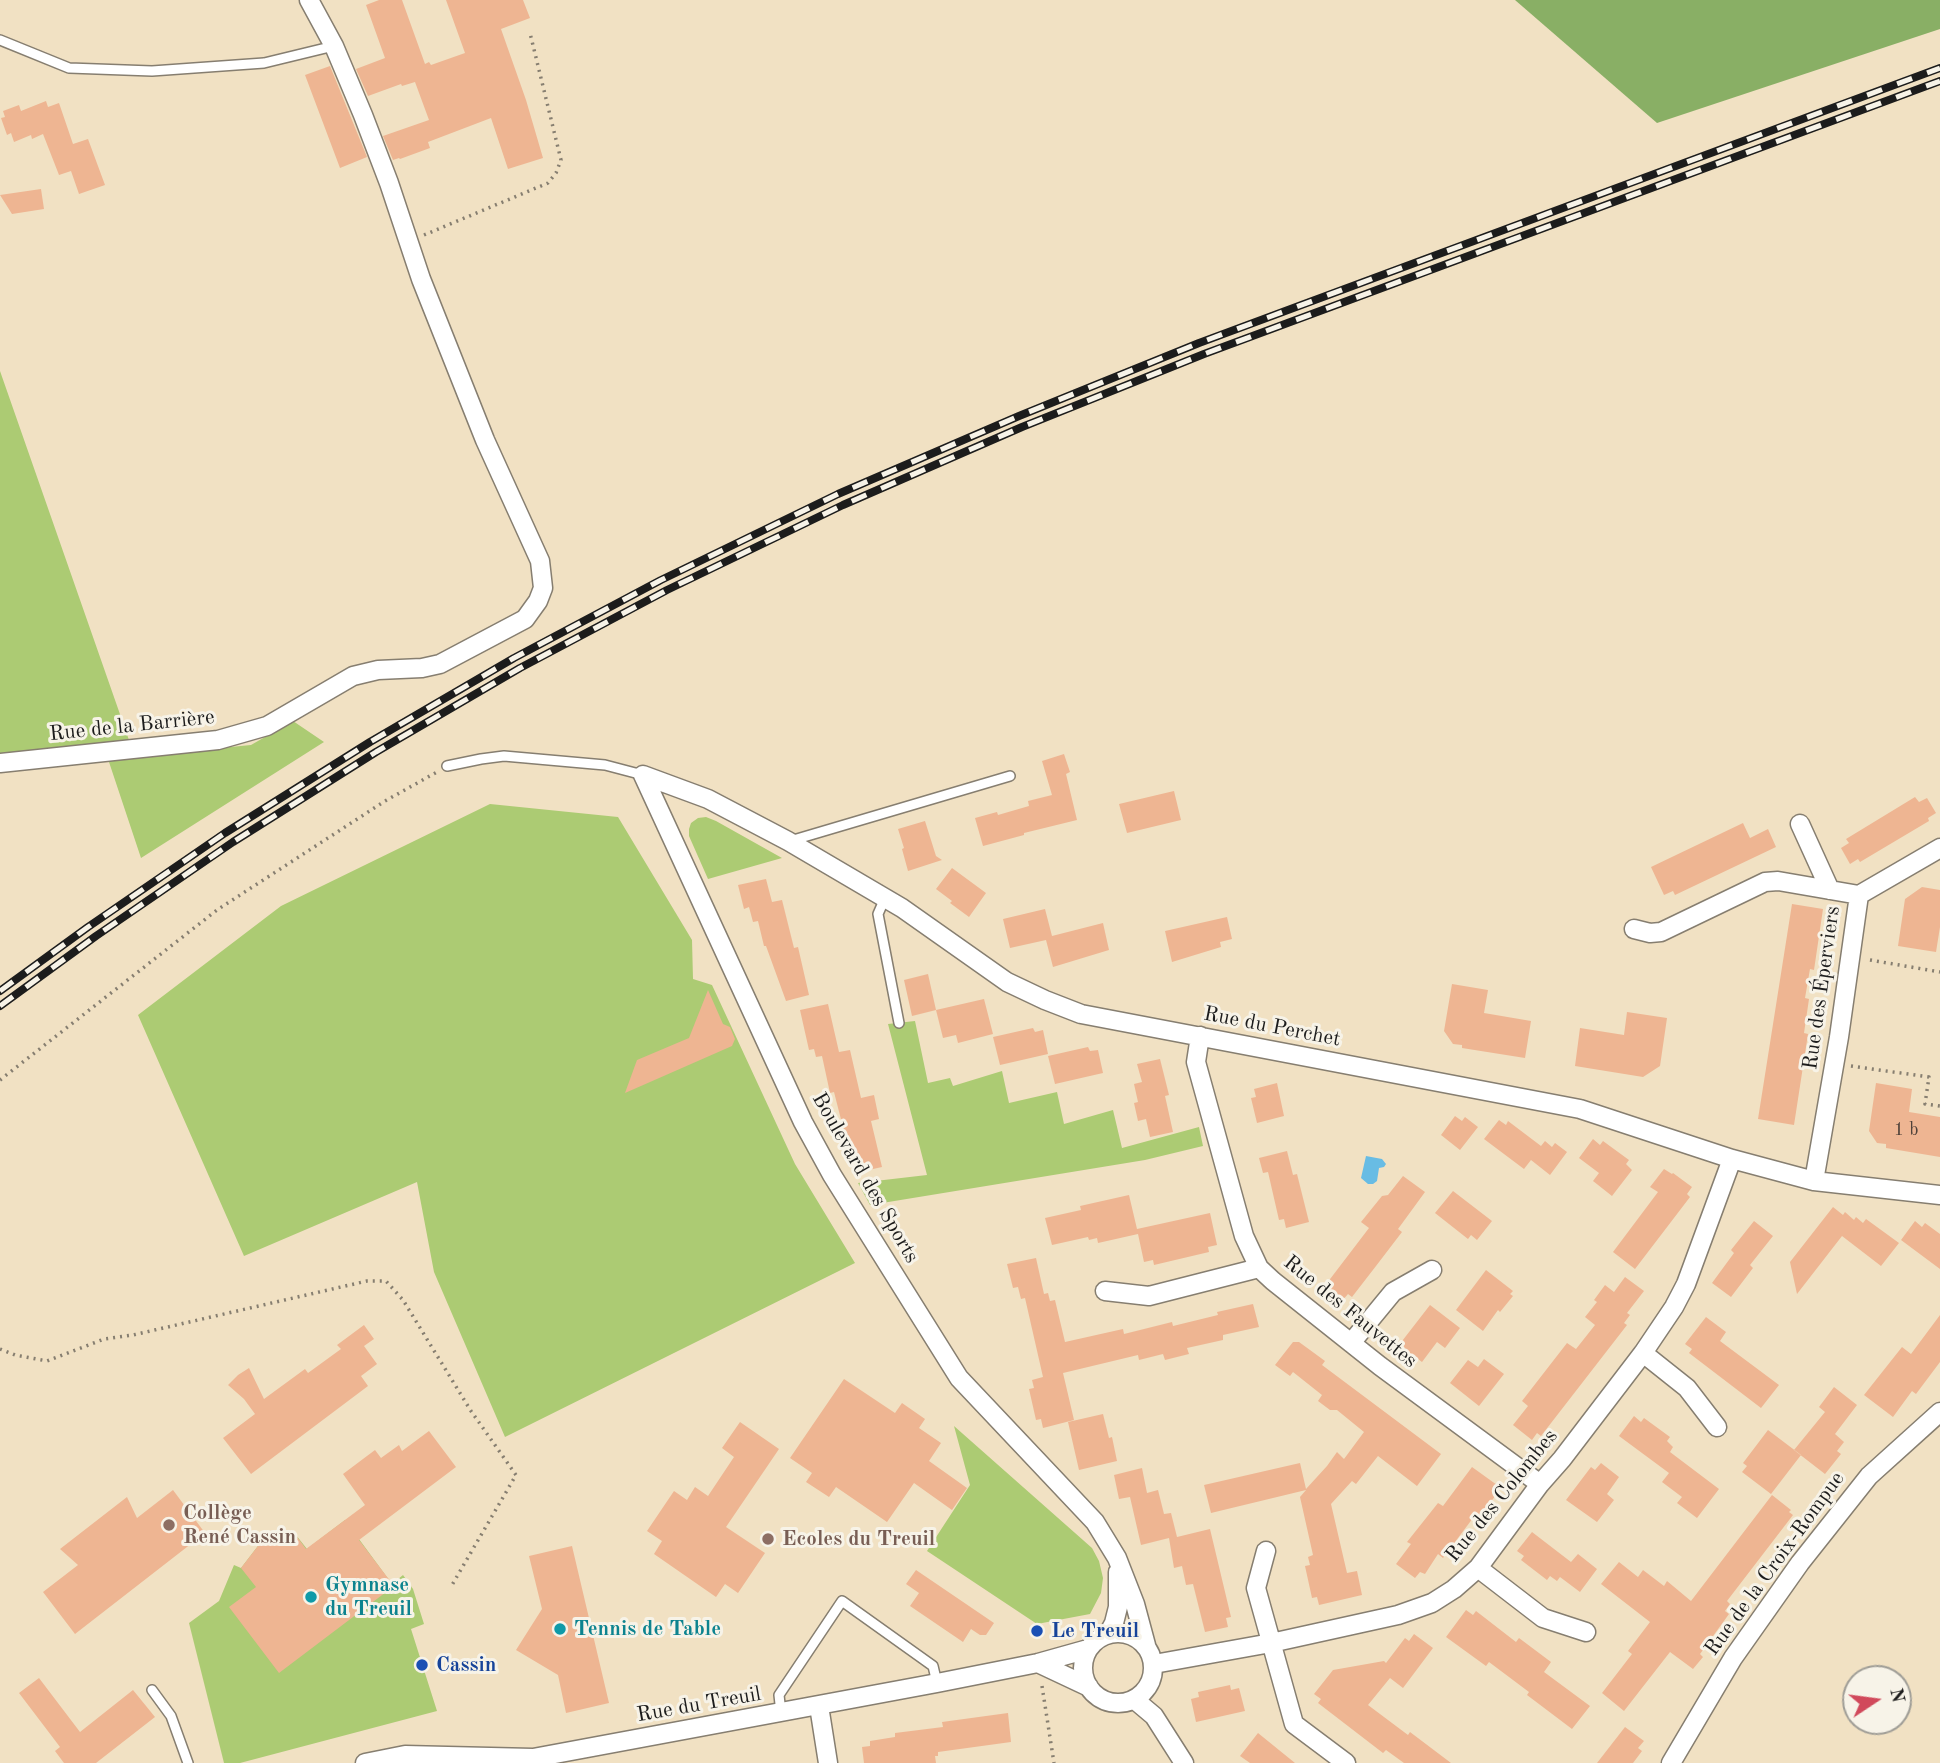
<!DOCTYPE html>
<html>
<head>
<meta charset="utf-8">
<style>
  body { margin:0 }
  #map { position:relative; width:1940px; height:1763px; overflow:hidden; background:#f1e1c3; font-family:"Old Standard TT",serif }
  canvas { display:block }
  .north { position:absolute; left:1842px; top:1665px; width:70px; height:70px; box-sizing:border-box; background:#f7f3e8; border:2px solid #9f9d96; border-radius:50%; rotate:77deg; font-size:19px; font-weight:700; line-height:28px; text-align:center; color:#1c1c1c }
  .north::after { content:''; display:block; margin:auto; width:24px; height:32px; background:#d1495b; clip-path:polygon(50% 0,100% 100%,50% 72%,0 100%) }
</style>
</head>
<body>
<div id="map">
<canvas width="1940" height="1763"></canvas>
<div class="north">N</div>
</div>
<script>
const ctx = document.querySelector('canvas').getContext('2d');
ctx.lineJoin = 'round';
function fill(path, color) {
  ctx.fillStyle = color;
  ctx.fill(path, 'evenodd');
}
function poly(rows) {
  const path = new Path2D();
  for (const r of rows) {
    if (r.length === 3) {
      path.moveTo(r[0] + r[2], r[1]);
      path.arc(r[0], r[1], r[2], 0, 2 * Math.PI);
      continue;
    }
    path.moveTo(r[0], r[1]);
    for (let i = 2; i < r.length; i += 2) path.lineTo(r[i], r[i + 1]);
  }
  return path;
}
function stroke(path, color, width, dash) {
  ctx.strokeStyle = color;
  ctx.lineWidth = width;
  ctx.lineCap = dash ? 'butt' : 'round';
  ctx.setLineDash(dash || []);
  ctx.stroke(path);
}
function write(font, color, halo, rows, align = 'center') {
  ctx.font = font + ' "Old Standard TT",serif';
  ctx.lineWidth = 6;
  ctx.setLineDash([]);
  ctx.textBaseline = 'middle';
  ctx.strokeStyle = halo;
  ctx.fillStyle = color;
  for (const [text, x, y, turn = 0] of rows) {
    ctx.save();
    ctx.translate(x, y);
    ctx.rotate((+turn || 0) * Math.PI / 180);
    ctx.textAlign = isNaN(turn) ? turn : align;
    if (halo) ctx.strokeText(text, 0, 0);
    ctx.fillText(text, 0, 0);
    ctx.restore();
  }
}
fill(poly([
  [0,371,129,740,0,757],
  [293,721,324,742,141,858,108,759,251,745],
  [490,804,618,817,692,940,693,979,712,985,795,1164,855,1263,505,1437,434,1272,417,1182,244,1256,138,1015,281,906],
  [706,817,716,821,782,858,708,879,689,836,689,829,691,823,698,818],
  [915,1021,928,1083,950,1078,953,1086,1002,1071,1009,1103,1057,1092,1064,1124,1113,1110,1122,1148,1199,1127,1203,1146,1145,1160,870,1205,858,1183,927,1175,888,1024],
  [954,1426,1092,1548,1099,1561,1103,1578,1101,1593,1090,1614,1037,1624,927,1551,970,1485],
  [345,1520,392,1584,403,1575,413,1589,424,1624,411,1629,437,1711,240,1763,224,1763,189,1623,219,1601,234,1565,241,1568,261,1542,292,1530,307,1549]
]), '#accb73');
fill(poly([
  [1515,0,1940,0,1940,29,1657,123]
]), '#89af65');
fill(poly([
  [1366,1156,1382,1159,1386,1164,1384,1167,1379,1168,1377,1181,1373,1184,1368,1184,1361,1178]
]), '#68bce4');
fill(poly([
  [379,0,402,0,425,64,429,62,431,65,465,53,446,0,523,0,530,18,501,29,526,100,543,158,508,169,491,118,428,142,430,148,400,159,399,158,393,160,383,136,429,120,415,82,402,86,401,84,368,96,356,69,385,58,366,5],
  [330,66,367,157,340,168,305,75],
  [46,101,48,107,59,103,73,144,88,139,105,185,79,194,71,171,59,175,43,134,32,139,31,135,14,142,11,133,7,135,1,118,5,117,3,111,19,105,21,111],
  [41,189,44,209,12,214,0,195],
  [1064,754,1070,772,1066,774,1077,820,1024,833,1024,835,983,846,975,818,997,812,998,815,1029,806,1028,801,1052,795,1042,761],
  [1174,791,1181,820,1127,833,1119,804],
  [1915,797,1919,802,1927,798,1936,813,1928,818,1929,821,1860,862,1858,859,1850,864,1841,848,1849,843,1846,839],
  [925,821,936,856,942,860,908,871,902,849,904,848,898,829],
  [1743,823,1750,838,1768,829,1776,847,1675,895,1673,891,1664,895,1651,867],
  [952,868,986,893,969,917,950,903,952,901,936,889],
  [766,879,772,902,782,900,794,948,798,947,809,995,786,1001,766,946,764,946,758,921,753,922,749,907,744,909,738,885],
  [1922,887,1940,890,1940,927,1936,952,1898,946,1905,899],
  [1792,904,1823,909,1814,970,1810,969,1805,998,1809,999,1804,1033,1808,1034,1794,1125,1758,1119],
  [1045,909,1052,936,1103,923,1109,950,1053,967,1046,940,1010,948,1003,919],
  [1227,917,1232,939,1220,942,1221,947,1172,962,1165,931],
  [928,974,936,1010,912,1016,904,980],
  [1452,984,1488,990,1484,1013,1531,1021,1525,1058,1462,1048,1462,1045,1453,1044,1444,1031],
  [708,990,723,1024,730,1027,735,1039,732,1046,625,1093,637,1060,689,1038],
  [984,999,993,1034,958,1043,956,1035,943,1038,936,1010],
  [828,1004,839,1052,850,1050,861,1098,874,1095,879,1119,871,1121,882,1167,864,1171,861,1160,856,1161,852,1142,847,1143,834,1092,830,1093,822,1056,816,1057,814,1049,809,1050,800,1010],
  [1627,1012,1667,1018,1660,1066,1643,1077,1575,1066,1580,1028,1624,1035],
  [1033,1028,1035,1032,1043,1030,1048,1054,1000,1065,993,1037],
  [1088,1047,1090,1051,1098,1050,1103,1073,1055,1084,1048,1056],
  [1160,1059,1169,1095,1165,1096,1173,1132,1150,1137,1146,1119,1138,1121,1134,1103,1138,1102,1134,1084,1142,1082,1137,1064],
  [1277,1083,1284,1116,1257,1123,1251,1098,1256,1097,1254,1089],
  [1876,1083,1912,1089,1909,1112,1940,1117,1940,1157,1886,1148,1886,1144,1877,1143,1869,1131],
  [1455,1116,1462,1121,1465,1117,1478,1127,1460,1150,1441,1135],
  [1499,1120,1506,1125,1508,1121,1541,1146,1545,1141,1552,1147,1555,1143,1567,1152,1550,1175,1531,1160,1524,1169,1484,1139],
  [1593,1139,1600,1145,1603,1141,1629,1160,1626,1164,1632,1170,1612,1196,1593,1181,1599,1173,1579,1158],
  [1287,1151,1293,1175,1297,1174,1309,1222,1286,1228,1284,1219,1279,1220,1268,1172,1263,1173,1259,1158],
  [1664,1169,1672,1174,1673,1173,1692,1187,1687,1194,1690,1197,1635,1269,1613,1252,1658,1192,1650,1187],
  [1403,1176,1425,1192,1398,1229,1402,1232,1376,1266,1352,1297,1348,1294,1342,1301,1324,1287,1369,1228,1361,1222,1382,1196,1388,1195],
  [1453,1191,1492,1221,1477,1240,1471,1235,1468,1239,1435,1213],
  [1129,1195,1137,1229,1210,1213,1217,1245,1208,1247,1209,1252,1154,1265,1153,1260,1144,1262,1138,1234,1098,1243,1097,1238,1089,1240,1088,1237,1052,1245,1045,1218,1081,1210,1080,1206],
  [1833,1207,1843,1215,1845,1212,1854,1220,1856,1217,1863,1223,1866,1219,1899,1243,1881,1266,1842,1236,1797,1294,1790,1262],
  [1754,1221,1773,1236,1750,1265,1753,1268,1731,1297,1712,1283,1734,1253,1731,1250],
  [1915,1221,1922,1227,1925,1223,1940,1234,1940,1269,1901,1240],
  [1036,1258,1044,1294,1048,1293,1050,1301,1055,1300,1065,1342,1123,1329,1124,1334,1172,1322,1173,1326,1218,1315,1217,1312,1253,1304,1259,1327,1223,1335,1223,1340,1187,1348,1189,1354,1165,1360,1163,1354,1139,1360,1138,1355,1063,1373,1074,1420,1043,1428,1041,1419,1036,1420,1029,1389,1034,1388,1032,1380,1043,1377,1025,1298,1021,1299,1018,1287,1013,1288,1007,1264],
  [1486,1270,1513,1291,1510,1294,1513,1296,1500,1312,1498,1310,1483,1331,1456,1310],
  [1625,1277,1644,1291,1627,1313,1630,1315,1624,1323,1627,1325,1541,1436,1537,1433,1532,1440,1513,1425,1528,1406,1522,1401,1567,1343,1576,1349,1595,1325,1585,1317,1597,1302,1594,1300,1605,1285,1614,1292],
  [1430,1305,1460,1328,1445,1348,1437,1342,1422,1362,1399,1345],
  [1940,1315,1940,1362,1916,1394,1912,1391,1893,1417,1864,1395,1902,1347,1911,1354],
  [1706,1317,1726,1332,1720,1341,1779,1385,1761,1408,1689,1353,1692,1349,1685,1344],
  [364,1325,374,1339,364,1346,377,1364,361,1376,368,1386,251,1474,223,1438,255,1414,244,1399,228,1385,238,1375,249,1368,264,1399,305,1369,308,1373,341,1349,337,1345],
  [1293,1342,1299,1342,1310,1350,1325,1361,1322,1365,1441,1454,1417,1486,1378,1456,1356,1484,1352,1481,1331,1504,1347,1573,1357,1571,1362,1595,1319,1605,1317,1597,1312,1598,1305,1566,1310,1565,1308,1557,1313,1555,1300,1497,1306,1490,1211,1513,1204,1485,1300,1463,1306,1489,1327,1466,1337,1452,1344,1459,1364,1432,1337,1410,1330,1410,1318,1401,1322,1395,1293,1372,1290,1376,1275,1365],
  [1484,1359,1504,1374,1479,1406,1450,1383,1468,1360,1478,1367],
  [844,1379,895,1413,902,1403,925,1419,919,1428,941,1443,929,1461,967,1488,952,1510,914,1483,887,1522,836,1487,829,1497,806,1482,812,1473,790,1458],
  [1834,1387,1857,1405,1835,1434,1844,1442,1837,1451,1841,1454,1825,1474,1794,1450,1825,1412,1819,1407],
  [1103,1414,1109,1438,1112,1437,1117,1461,1079,1470,1068,1422],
  [1634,1416,1641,1422,1644,1418,1670,1437,1667,1441,1673,1447,1670,1452,1719,1489,1697,1518,1677,1503,1682,1497,1662,1482,1669,1473,1619,1436],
  [740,1422,779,1449,726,1527,765,1553,738,1593,725,1584,716,1597,654,1554,662,1541,647,1531,674,1491,687,1500,695,1487,708,1496,734,1457,722,1448],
  [1768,1430,1801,1455,1771,1494,1742,1472,1747,1466,1743,1463],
  [429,1431,456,1467,359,1540,394,1586,279,1673,229,1607,256,1587,241,1568,261,1542,292,1530,306,1549,365,1505,343,1474,375,1450,381,1458,399,1445,402,1451],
  [1601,1463,1619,1477,1607,1494,1614,1500,1597,1522,1566,1500,1591,1467,1595,1470],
  [1472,1467,1497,1485,1492,1492,1496,1495,1476,1521,1473,1518,1443,1558,1438,1554,1425,1574,1420,1572,1415,1578,1396,1564,1411,1544,1407,1542,1438,1503,1443,1506],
  [1142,1468,1147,1493,1158,1490,1164,1514,1171,1513,1177,1537,1210,1529,1231,1617,1226,1618,1228,1627,1205,1632,1193,1584,1186,1585,1182,1566,1174,1568,1169,1538,1141,1545,1130,1497,1119,1499,1114,1475],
  [173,1490,205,1533,75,1634,43,1592,78,1565,60,1549,127,1497,137,1518],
  [1772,1495,1791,1510,1789,1512,1793,1515,1727,1601,1730,1604,1725,1611,1729,1614,1700,1654,1703,1657,1693,1669,1670,1652,1624,1711,1602,1693,1632,1654,1628,1651,1650,1622,1601,1584,1619,1562,1638,1577,1643,1570,1664,1586,1667,1581,1691,1601],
  [1532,1532,1571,1562,1578,1554,1597,1569,1580,1592,1560,1577,1557,1581,1550,1576,1547,1580,1521,1560,1524,1556,1517,1551],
  [572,1546,609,1703,566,1713,558,1675,516,1650,542,1609,529,1556],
  [916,1570,994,1623,986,1635,980,1635,971,1629,963,1642,910,1606,919,1593,906,1584],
  [1466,1610,1473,1615,1476,1611,1516,1642,1519,1638,1551,1662,1544,1672,1590,1706,1572,1729,1527,1695,1529,1692,1489,1662,1486,1666,1446,1637],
  [1414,1634,1433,1648,1403,1688,1390,1678,1368,1705,1408,1735,1410,1732,1451,1763,1404,1763,1386,1750,1383,1753,1318,1703,1321,1699,1314,1694,1333,1670,1384,1661,1386,1663,1405,1638,1409,1641],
  [39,1678,80,1732,133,1690,155,1717,96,1763,64,1763,55,1751,60,1747,19,1693],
  [1230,1685,1231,1690,1239,1688,1245,1711,1196,1722,1191,1699,1199,1697,1198,1692],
  [1008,1713,1011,1742,938,1752,938,1756,935,1756,936,1763,864,1763,862,1747,870,1746,870,1741,895,1737,895,1733,943,1727,942,1722],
  [1625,1727,1644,1741,1638,1748,1642,1751,1633,1763,1597,1763],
  [1258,1733,1295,1763,1250,1763,1240,1756]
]), '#eeb592');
const lane = poly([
  [0,40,69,68,152,71,264,63,334,46],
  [447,766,481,759,504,756,605,765,643,775],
  [790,841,1010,776],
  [885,898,878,914,899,1023],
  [152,1690,171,1716,188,1763],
  [781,1713,779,1695,842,1601,933,1666,937,1683]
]);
const street = poly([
  [0,763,218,740,267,726,353,676,378,670,422,668,440,664,525,619,538,601,543,588,540,561,485,440,421,279,389,183,363,115,334,46,309,0],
  [643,775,708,799,788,841,902,908,1007,982,1045,1000,1081,1014,1580,1109,1732,1159,1814,1181,1940,1195],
  [643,775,803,1122,832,1175,959,1378,1095,1522,1117,1558,1135,1604,1146,1645],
  [1800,824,1830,890],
  [1634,929,1650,933,1661,932,1765,882,1778,881,1859,895],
  [1200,1036,1196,1062,1244,1236,1259,1268,1273,1281,1380,1366,1540,1484],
  [1814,1181,1839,1037,1859,895,1940,848],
  [1105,1291,1149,1296,1259,1268],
  [1351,1343,1393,1292,1432,1270],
  [1643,1353,1687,1388,1717,1427],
  [1266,1551,1256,1588,1294,1724,1346,1763],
  [1478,1568,1543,1618,1586,1632],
  [1118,1668,35],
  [1108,1634,1114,1623,1118,1607,1118,1572],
  [1038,1663,1089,1687],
  [1154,1664,1271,1643,1398,1615,1432,1603,1454,1589,1478,1568,1540,1484,1562,1459,1643,1353,1674,1307,1686,1284,1732,1159],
  [1135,1700,1154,1716,1184,1763],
  [819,1706,828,1763],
  [365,1763,405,1755,533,1758,937,1683,1038,1663,1088,1649],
  [1671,1763,1733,1658,1800,1563,1869,1476,1940,1412]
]);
stroke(lane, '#867e70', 12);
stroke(street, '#867e70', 21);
stroke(poly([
  [424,235,548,183,556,173,561,160,530,33],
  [1870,960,1940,972],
  [1851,1066,1929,1077,1925,1104,1940,1106],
  [0,1080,217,910,385,801,437,772],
  [0,1349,15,1355,47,1361,104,1339,133,1335,367,1281,386,1281,403,1300,471,1411,516,1475,452,1585],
  [1042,1686,1054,1763]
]), '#867e70', 3.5, [2, 5]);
stroke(lane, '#fff', 9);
stroke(street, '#fff', 18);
const rail = poly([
  [0,991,88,927,225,833,370,742,514,658,661,580,838,494,1019,416,1199,343,1940,68],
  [0,1006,96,936,233,842,376,752,520,668,667,590,843,505,1022,427,1204,354,1940,81]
]);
stroke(rail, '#1c1c1c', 8);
stroke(rail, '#f7f3e8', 5, [16]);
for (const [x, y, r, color] of [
  [169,1525,7,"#8d6e63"],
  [768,1539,7,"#8d6e63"],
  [311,1597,7,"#0f9aa8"],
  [560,1629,7,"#0f9aa8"],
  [1037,1631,7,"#1a4fb4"],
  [422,1665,7,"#1a4fb4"]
]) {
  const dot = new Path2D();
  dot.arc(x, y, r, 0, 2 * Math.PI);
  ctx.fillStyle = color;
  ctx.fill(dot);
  stroke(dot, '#f7f3e8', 2.5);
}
write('18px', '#50423a', null, [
  ["1 b",1906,1130]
]);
write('21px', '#1c1c1c', '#f7f3e8', [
  ["Rue de la Barrière",132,726,-6],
  ["Rue des Éperviers",1822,988,-82],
  ["Rue du Perchet",1272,1027,11],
  ["Boulevard des Sports",865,1178,60],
  ["Rue des Fauvettes",1350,1312,39],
  ["Rue des Colombes",1502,1496,-51],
  ["Rue de la Croix-Rompue",1775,1564,-54],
  ["Rue du Treuil",699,1705,-10]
]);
write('bold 21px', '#785e54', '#f7f3e8', [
  ["Collège",183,1513],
  ["René Cassin",183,1537],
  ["Ecoles du Treuil",782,1539]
], 'left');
write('bold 21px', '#0d838f', '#f7f3e8', [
  ["Gymnase",325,1585],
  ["du Treuil",325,1609],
  ["Tennis de Table",574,1629]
], 'left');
write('bold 21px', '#164399', '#f7f3e8', [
  ["Le Treuil",1051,1631],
  ["Cassin",436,1665]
], 'left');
</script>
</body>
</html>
